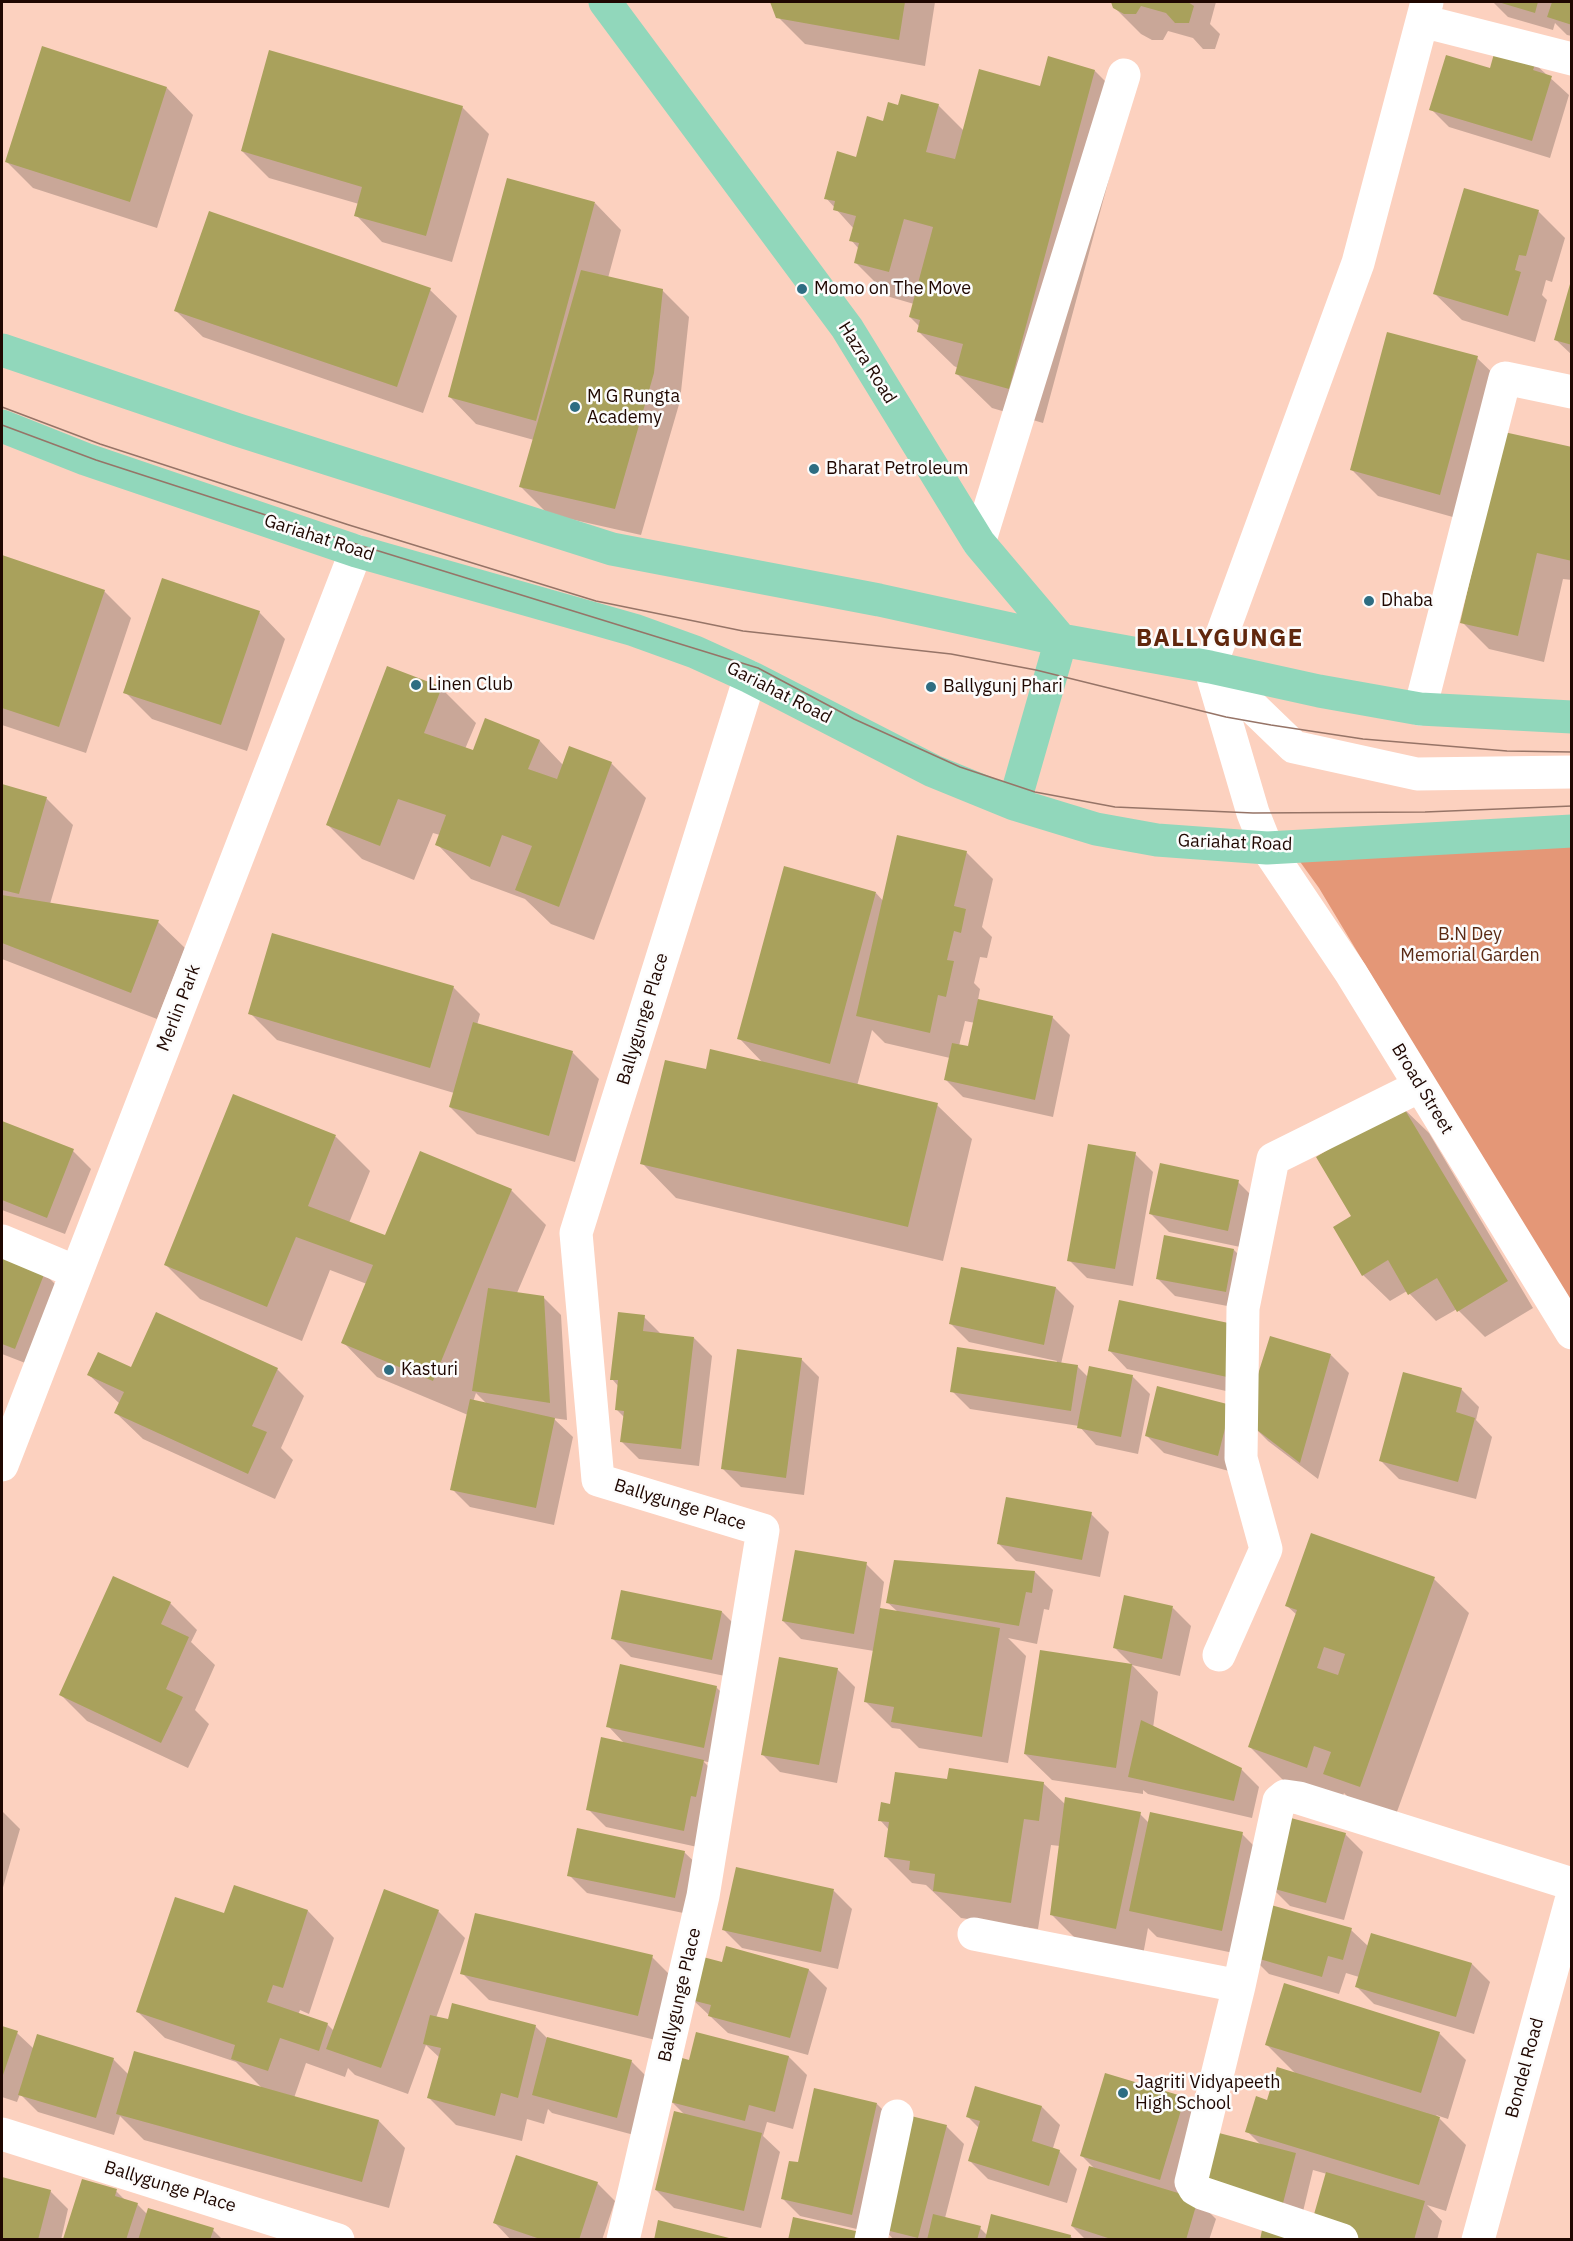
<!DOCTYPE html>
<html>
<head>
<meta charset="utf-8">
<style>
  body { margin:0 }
  #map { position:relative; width:1573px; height:2241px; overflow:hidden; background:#fcd1bf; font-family:"IBM Plex Sans",sans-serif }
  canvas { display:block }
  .frame { position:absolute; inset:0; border:3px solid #1f0701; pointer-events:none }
</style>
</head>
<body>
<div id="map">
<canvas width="1573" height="2241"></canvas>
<div class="frame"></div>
</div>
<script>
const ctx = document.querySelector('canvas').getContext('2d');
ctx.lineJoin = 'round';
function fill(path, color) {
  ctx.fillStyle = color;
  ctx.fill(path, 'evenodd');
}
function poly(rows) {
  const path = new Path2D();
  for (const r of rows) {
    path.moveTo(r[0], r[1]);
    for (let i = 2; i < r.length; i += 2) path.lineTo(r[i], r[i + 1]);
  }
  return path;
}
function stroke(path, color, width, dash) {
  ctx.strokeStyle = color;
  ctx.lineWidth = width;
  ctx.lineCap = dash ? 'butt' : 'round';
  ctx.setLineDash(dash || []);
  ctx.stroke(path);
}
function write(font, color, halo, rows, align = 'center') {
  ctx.font = font + ' "IBM Plex Sans",sans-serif';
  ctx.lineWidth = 5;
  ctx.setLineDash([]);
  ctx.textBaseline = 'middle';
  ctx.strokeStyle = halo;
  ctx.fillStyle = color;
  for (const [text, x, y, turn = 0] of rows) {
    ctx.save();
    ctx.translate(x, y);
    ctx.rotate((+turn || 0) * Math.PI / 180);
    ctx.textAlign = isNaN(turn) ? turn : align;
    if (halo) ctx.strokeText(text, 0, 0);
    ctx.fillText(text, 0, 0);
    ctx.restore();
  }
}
fill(poly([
  [1571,841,1571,1308,1319,888,1293,852]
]), '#e49777');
fill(poly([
  [772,2,935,2,925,66,805,44,778,17],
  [1113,2,1216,2,1210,24,1220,34,1215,49,1203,49,1193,38,1168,31,1163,40,1152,40,1141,34,1114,7],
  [1493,2,1572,2,1572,36,1567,35,1555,23,1553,30,1508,17],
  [1535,64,1569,95,1550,158,1449,127,1431,109,1491,70],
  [1095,71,1129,105,1043,423,992,408,957,374,958,368,954,366,919,332,920,327,910,317,914,304,890,297,856,263,859,249,851,240,854,229,826,198,884,122,900,107,938,105,964,131,1041,87],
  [167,88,193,115,157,228,33,188,6,161],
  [462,107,489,134,452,262,382,242,356,215,359,204,269,178,242,151],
  [595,203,621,230,608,278,662,290,689,317,680,401,641,535,548,514,521,487,534,440,476,424,450,397],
  [1538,211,1565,238,1552,282,1546,280,1542,295,1547,300,1535,342,1462,320,1435,294],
  [1572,280,1572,355,1556,340],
  [430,290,457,316,423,413,203,337,176,311],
  [1477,358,1504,384,1467,521,1378,496,1352,470],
  [1572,449,1572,580,1563,579,1544,662,1489,649,1462,622],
  [2,557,104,591,131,618,86,753,2,725],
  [259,612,285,639,247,751,152,719,125,692],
  [441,688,476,723,465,749,473,751,486,720,540,741,563,765,611,763,646,798,594,940,551,924,525,899,471,879,437,844,440,835,433,833,414,880,362,859,327,824],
  [2,786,46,798,73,825,50,904,158,922,185,948,157,1019,2,959],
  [966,852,993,879,982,927,992,937,987,958,980,957,974,983,980,989,978,1000,1052,1017,1070,1035,1053,1117,963,1097,945,1079,950,1058,885,1043,872,1030,857,1086,937,1105,972,1139,943,1261,676,1198,642,1163,707,1071,763,1063,739,1038,876,893,884,902],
  [965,1021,975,1023,969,1048,959,1046],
  [453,987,480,1014,477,1025,572,1052,599,1079,575,1162,477,1134,450,1107,454,1093,277,1040,250,1013],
  [234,1096,336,1137,370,1171,349,1223,386,1237,511,1190,546,1225,517,1293,543,1297,561,1315,567,1420,553,1418,573,1437,554,1525,470,1507,452,1489,468,1415,377,1377,343,1342,367,1284,330,1270,302,1341,200,1299,166,1265],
  [476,1393,488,1405,473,1402],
  [1402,1107,1429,1133,1533,1308,1485,1337,1457,1309,1436,1321,1407,1291,1390,1301,1363,1275,1353,1217],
  [2,1122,73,1151,91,1169,65,1234,2,1210],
  [1135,1154,1153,1172,1133,1286,1087,1278,1069,1260],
  [1238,1182,1256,1200,1245,1248,1169,1232,1151,1214],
  [1234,1250,1252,1268,1243,1309,1175,1296,1157,1278],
  [2,1256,44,1273,62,1291,33,1366,2,1354],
  [1056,1288,1074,1306,1061,1364,1077,1366,1089,1378,1132,1376,1150,1394,1138,1454,1096,1445,1079,1426,970,1409,952,1391,1056,1363,1057,1361,969,1342,951,1324],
  [644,1317,662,1335,694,1338,712,1356,699,1466,639,1459,621,1441,625,1418,617,1410,619,1387,612,1379],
  [1237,1327,1244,1395,1127,1369,1109,1350],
  [1331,1355,1349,1373,1318,1479,1268,1441,1250,1423],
  [801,1359,819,1377,804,1495,741,1487,723,1469],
  [132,1369,277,1369,304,1396,281,1448,293,1460,275,1499,143,1439,116,1413,120,1404,89,1375],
  [1461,1389,1479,1407,1476,1420,1492,1437,1476,1499,1399,1479,1381,1461],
  [1230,1407,1236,1473,1164,1453,1146,1435],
  [1091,1514,1109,1532,1100,1577,1016,1561,998,1543],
  [1312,1535,1434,1579,1469,1613,1394,1820,1359,1808,1344,1793,1341,1801,1284,1781,1250,1747,1297,1615,1287,1606],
  [866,1564,884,1582,880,1609,898,1612,887,1602,1035,1572,1053,1590,1049,1610,1044,1609,1037,1644,1008,1638,1026,1656,1008,1763,919,1748,900,1729,892,1728,865,1701,874,1651,801,1639,783,1621],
  [170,1603,197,1630,191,1642,215,1665,195,1710,209,1724,188,1768,87,1721,61,1695],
  [1173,1608,1191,1626,1180,1676,1132,1665,1158,1692,1153,1728,1241,1769,1259,1787,1252,1818,1148,1794,1143,1790,1143,1794,1052,1780,1025,1754,1041,1652,1132,1665,1115,1648],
  [722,1612,740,1630,730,1677,631,1657,613,1639],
  [837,1669,855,1687,837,1783,780,1772,762,1754],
  [716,1687,734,1705,722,1765,703,1761,721,1779,702,1848,606,1827,588,1809,625,1744,608,1726],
  [949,1781,1043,1783,1066,1805,1140,1814,1149,1823,1242,1834,1268,1860,1248,1956,1157,1937,1148,1928,1143,1955,1078,1941,1052,1915,1060,1846,1051,1845,1038,1929,961,1918,926,1885,912,1883,885,1856,889,1830,880,1820,891,1806],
  [2,1811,20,1829,2,1891,2,1810],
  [1345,1834,1363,1852,1344,1920,1290,1906,1272,1888],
  [684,1852,703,1870,693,1915,587,1893,569,1875],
  [834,1891,852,1909,838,1969,742,1948,724,1930],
  [308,1911,334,1938,309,2014,300,2010,298,2015,327,2024,334,2031,438,1911,465,1938,436,2018,449,2021,535,2026,548,2039,631,2061,649,2079,634,2135,552,2113,548,2109,544,2124,527,2119,522,2141,456,2125,429,2098,440,2058,426,2045,408,2094,355,2075,348,2068,345,2077,306,2063,294,2098,379,2121,405,2148,389,2208,144,2140,120,2116,114,2135,38,2112,20,2094,17,2102,2,2097,2,2027,17,2033,34,2049,113,2059,129,2075,263,2089,236,2062,165,2038,138,2012,225,1915],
  [1351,1930,1369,1947,1472,1964,1490,1982,1474,2034,1374,2004,1356,1986,1359,1977,1346,1973,1339,1994,1269,1974,1251,1956],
  [652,1957,678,1983,664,2042,489,2000,462,1973],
  [723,1964,809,1970,827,1988,808,2055,728,2033,693,2000],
  [1439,2033,1466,2060,1448,2119,1436,2115,1466,2145,1446,2211,1427,2205,1442,2221,1437,2240,1327,2240,1327,2174,1313,2170,1300,2224,1226,2204,1261,2145,1247,2131,1268,2102,1297,2075,1267,2045],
  [697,2034,789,2057,807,2075,793,2129,767,2122,763,2136,780,2152,761,2228,674,2208,656,2190,686,2116,672,2102,690,2062],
  [976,2087,1042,2107,1060,2125,1053,2148,1059,2151,1077,2169,1067,2203,988,2179,970,2161,980,2129,968,2117],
  [1184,2098,1202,2116,1198,2201,1216,2219,1209,2240,1086,2240,1072,2226,1095,2169,1082,2156],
  [877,2104,895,2122,870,2232,800,2216,782,2198,799,2164],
  [946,2126,964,2144,945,2218,980,2228,987,2235,1070,2236,1074,2240,894,2240,883,2228],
  [2,2179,50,2191,68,2209,61,2240,2,2240],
  [597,2183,615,2201,602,2240,511,2240,495,2223],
  [116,2191,126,2201,137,2204,147,2214,213,2230,223,2240,64,2238]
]), '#0003');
fill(poly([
  [770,2,905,2,899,40,776,18],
  [1111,2,1188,2,1194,6,1189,23,1175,23,1166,13,1141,6,1136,14,1124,14,1113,8],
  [1498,2,1538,2,1535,13],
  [1552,2,1572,2,1572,25,1547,17],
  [42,46,167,87,130,202,5,162],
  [269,50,463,106,426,236,354,216,362,187,241,151],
  [1495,50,1536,62,1533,70,1552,76,1532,141,1429,110,1446,55,1490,68],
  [1048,56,1095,70,1009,389,955,374,963,344,917,332,920,320,909,317,933,227,904,219,889,272,854,263,859,243,849,241,856,216,833,210,835,201,824,199,837,151,856,157,867,116,883,121,888,102,898,105,901,94,939,104,926,152,955,159,979,69,1040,86],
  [507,178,595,202,536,421,448,397],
  [1464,188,1539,210,1526,256,1519,255,1515,270,1521,272,1508,316,1433,294],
  [209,211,431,288,397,387,174,311],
  [581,270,663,289,654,373,615,509,519,487],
  [1572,277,1572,345,1554,340],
  [1387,332,1478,356,1440,495,1350,470],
  [1504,432,1572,447,1572,561,1537,553,1518,636,1460,623],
  [2,555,105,590,59,727,2,708],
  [162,578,260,611,221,725,123,693],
  [387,666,442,687,424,733,473,750,485,718,540,740,528,769,557,779,569,746,612,762,559,907,515,890,532,846,502,835,490,867,435,845,446,815,398,799,380,846,326,825],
  [2,784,47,797,19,894,2,890],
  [897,835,967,851,954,906,966,909,961,933,954,931,947,960,954,961,946,997,938,995,930,1033,856,1016],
  [784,866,876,892,830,1064,737,1039],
  [2,895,159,920,131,993,2,943],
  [272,933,454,986,430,1068,248,1014],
  [978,999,1053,1016,1035,1100,944,1080,952,1043,968,1046],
  [473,1022,573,1051,549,1136,449,1107],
  [710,1049,938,1103,908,1227,640,1164,665,1060,706,1069],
  [233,1094,336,1135,308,1206,385,1235,420,1151,512,1189,433,1381,341,1343,373,1265,296,1237,267,1307,164,1265],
  [1402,1105,1508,1281,1457,1312,1437,1278,1408,1295,1388,1260,1362,1276,1333,1227,1351,1216,1316,1157],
  [2,1121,74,1149,47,1218,2,1200],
  [1088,1144,1136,1152,1115,1269,1067,1261],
  [1160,1163,1239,1180,1228,1231,1149,1214],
  [1164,1235,1234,1249,1226,1292,1156,1279],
  [2,1255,45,1272,15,1349,2,1344],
  [961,1267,1056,1287,1044,1345,949,1324],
  [488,1288,544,1296,550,1403,472,1391],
  [1119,1300,1238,1325,1227,1377,1108,1351],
  [156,1312,278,1368,252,1426,267,1432,248,1474,114,1413,124,1392,87,1375,98,1352,131,1367],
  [618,1312,645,1315,643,1331,694,1337,681,1449,620,1442,624,1411,615,1410,618,1380,610,1380],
  [1270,1336,1331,1354,1300,1463,1248,1423,1253,1390],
  [957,1347,1078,1365,1071,1411,950,1392],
  [737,1349,802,1358,786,1478,721,1469],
  [1089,1366,1133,1375,1121,1437,1077,1428],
  [1403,1372,1462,1388,1456,1412,1475,1418,1458,1482,1379,1461],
  [1157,1386,1231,1405,1218,1456,1145,1436],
  [470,1399,555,1418,536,1508,450,1490],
  [1006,1497,1092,1512,1082,1560,997,1544],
  [1311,1533,1435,1577,1360,1787,1323,1774,1331,1752,1314,1746,1307,1768,1248,1747,1297,1610,1285,1606],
  [1324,1647,1345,1654,1338,1675,1317,1668],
  [795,1550,867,1562,854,1634,782,1621],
  [894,1560,1035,1571,1032,1593,1026,1592,1019,1626,886,1603],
  [113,1576,171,1602,161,1624,189,1637,166,1689,183,1697,161,1743,59,1695],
  [621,1590,722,1611,712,1660,611,1639],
  [1124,1595,1173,1606,1162,1659,1113,1648],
  [880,1608,1000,1628,982,1737,891,1722,894,1707,864,1702],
  [1040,1650,1132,1664,1116,1768,1024,1754],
  [779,1657,838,1668,819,1765,761,1755],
  [620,1664,717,1686,704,1748,606,1727],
  [1141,1720,1242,1768,1234,1801,1128,1777],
  [601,1737,704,1760,696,1797,691,1796,684,1831,586,1810],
  [949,1768,1044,1782,1039,1821,1024,1819,1011,1903,933,1891,935,1874,909,1870,910,1861,884,1857,889,1822,878,1821,881,1802,890,1804,895,1772,947,1779],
  [1065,1797,1141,1812,1116,1929,1050,1915],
  [1150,1812,1243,1832,1222,1931,1129,1911],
  [1291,1818,1346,1833,1326,1903,1271,1888],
  [577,1828,685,1851,675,1898,567,1876],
  [736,1867,834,1889,821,1952,722,1930],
  [234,1885,308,1910,283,1988,273,1985,267,2002,328,2023,319,2051,280,2038,268,2071,231,2059,235,2045,136,2012,175,1897,224,1913],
  [384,1889,439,1910,381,2068,326,2049],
  [1264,1903,1352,1928,1343,1960,1328,1956,1322,1977,1249,1956],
  [475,1913,653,1955,638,2016,460,1974],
  [1371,1933,1472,1963,1456,2017,1355,1987],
  [726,1946,809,1969,790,2038,708,2016,711,2005,691,2000,703,1957,722,1962],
  [1284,1983,1440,2032,1421,2093,1265,2045],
  [452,2003,536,2025,518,2098,501,2093,495,2116,427,2098,441,2048,423,2044,430,2015,448,2019],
  [2,2026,18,2031,2,2078],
  [696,2032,789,2056,775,2112,749,2105,745,2121,670,2102,682,2058,689,2060],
  [37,2034,114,2058,96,2118,18,2095],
  [547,2037,632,2060,617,2118,532,2095],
  [134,2051,379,2120,362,2182,116,2114],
  [1277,2067,1440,2117,1419,2185,1245,2132,1256,2096,1267,2100],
  [1105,2073,1185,2097,1160,2180,1080,2156],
  [975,2086,1042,2106,1032,2141,1060,2150,1049,2186,968,2161,980,2121,966,2117],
  [814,2088,877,2103,852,2215,781,2199,789,2161,798,2162],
  [674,2111,762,2133,744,2211,655,2190],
  [911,2116,947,2125,918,2238,882,2229],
  [1219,2133,1296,2153,1282,2207,1206,2187],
  [516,2155,598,2182,579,2240,543,2240,493,2223],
  [1089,2166,1198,2199,1186,2240,1114,2240,1071,2226],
  [1326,2172,1425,2201,1414,2240,1359,2240,1311,2225],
  [2,2177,51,2190,38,2240,2,2240],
  [82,2179,117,2189,115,2196,138,2203,126,2240,63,2239],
  [148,2208,214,2228,210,2240,138,2240],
  [933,2214,981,2226,977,2240,927,2240],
  [991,2214,1071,2235,1070,2240,985,2240],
  [793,2217,860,2232,858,2240,788,2240],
  [658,2220,733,2239,733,2240,654,2240],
  [1262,2230,1296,2240,1260,2240]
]), '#a9a15c');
stroke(poly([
  [1427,2,1358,263,1210,667,1253,813,1267,848,1351,973,1572,1333],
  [1422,21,1572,59],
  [979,543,1124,75],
  [1212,668,1294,747,1417,774,1572,772],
  [1420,709,1505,378,1572,392],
  [2,1241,76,1272],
  [2,1465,356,551],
  [1219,1655,1266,1549,1241,1458,1243,1308,1273,1159,1420,1086],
  [974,1934,1239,1986],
  [2,2134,338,2240],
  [623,2240,703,1896,763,1530,598,1480,576,1233,750,677],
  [871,2240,897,2116],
  [1342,2240,1202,2193,1195,2189,1191,2182,1239,1986,1279,1801,1285,1796,1299,1798,1572,1884],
  [1478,2240,1572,1897]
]), '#fff', 33);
stroke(poly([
  [605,2,847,328,979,543,1061,640],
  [2,350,238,430,612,549,879,600,1061,640,1210,667,1319,691,1420,709,1572,717],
  [2,426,85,459,356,551,634,630,695,652,750,677,933,771,1014,804,1096,829,1157,840,1267,848,1572,831],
  [1014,804,1061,640]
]), '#91d7bb', 33);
stroke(poly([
  [2,407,100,444,349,525,596,601,743,631,951,654,1036,670,1226,717,1271,725,1363,739,1507,751,1572,752],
  [2,425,96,460,343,540,758,668,854,719,960,767,1035,792,1115,807,1253,813,1425,812,1572,806]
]), '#967467', 1.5);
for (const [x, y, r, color] of [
  [802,289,6,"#2e6d82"],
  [575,407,6,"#2e6d82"],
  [814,469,6,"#2e6d82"],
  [1369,601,6,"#2e6d82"],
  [416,685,6,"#2e6d82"],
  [931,687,6,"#2e6d82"],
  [389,1370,6,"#2e6d82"],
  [1123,2093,6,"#2e6d82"]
]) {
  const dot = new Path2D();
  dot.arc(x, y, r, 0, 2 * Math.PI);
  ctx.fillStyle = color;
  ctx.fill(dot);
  stroke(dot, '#fcfcfc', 2);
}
write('18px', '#1f0701', '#fcfcfc', [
  ["Momo on The Move",814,289],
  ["M G Rungta",587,397],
  ["Academy",587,418],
  ["Bharat Petroleum",826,469],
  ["Dhaba",1381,601],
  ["Linen Club",428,685],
  ["Ballygunj Phari",943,687],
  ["Kasturi",401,1370],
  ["Jagriti Vidyapeeth",1135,2083],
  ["High School",1135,2104]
], 'left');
write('18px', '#1f0701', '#fcfcfc', [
  ["Hazra Road",867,363,58],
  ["Gariahat Road",319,538,18],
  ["Gariahat Road",779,693,27],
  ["Gariahat Road",1235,843,2],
  ["Merlin Park",179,1008,-69],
  ["Ballygunge Place",643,1019,-73],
  ["Broad Street",1422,1089,59],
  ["Ballygunge Place",680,1505,17],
  ["Ballygunge Place",680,1995,-77],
  ["Bondel Road",1525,2068,-75],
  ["Ballygunge Place",170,2187,17]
]);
write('18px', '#5a2a14', '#fcfcfc', [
  ["B.N Dey",1470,935],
  ["Memorial Garden",1470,956]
]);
ctx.letterSpacing = '1.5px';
write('bold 24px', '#60270d', '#fcfcfc', [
  ["BALLYGUNGE",1220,639]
]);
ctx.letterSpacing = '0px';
</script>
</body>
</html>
